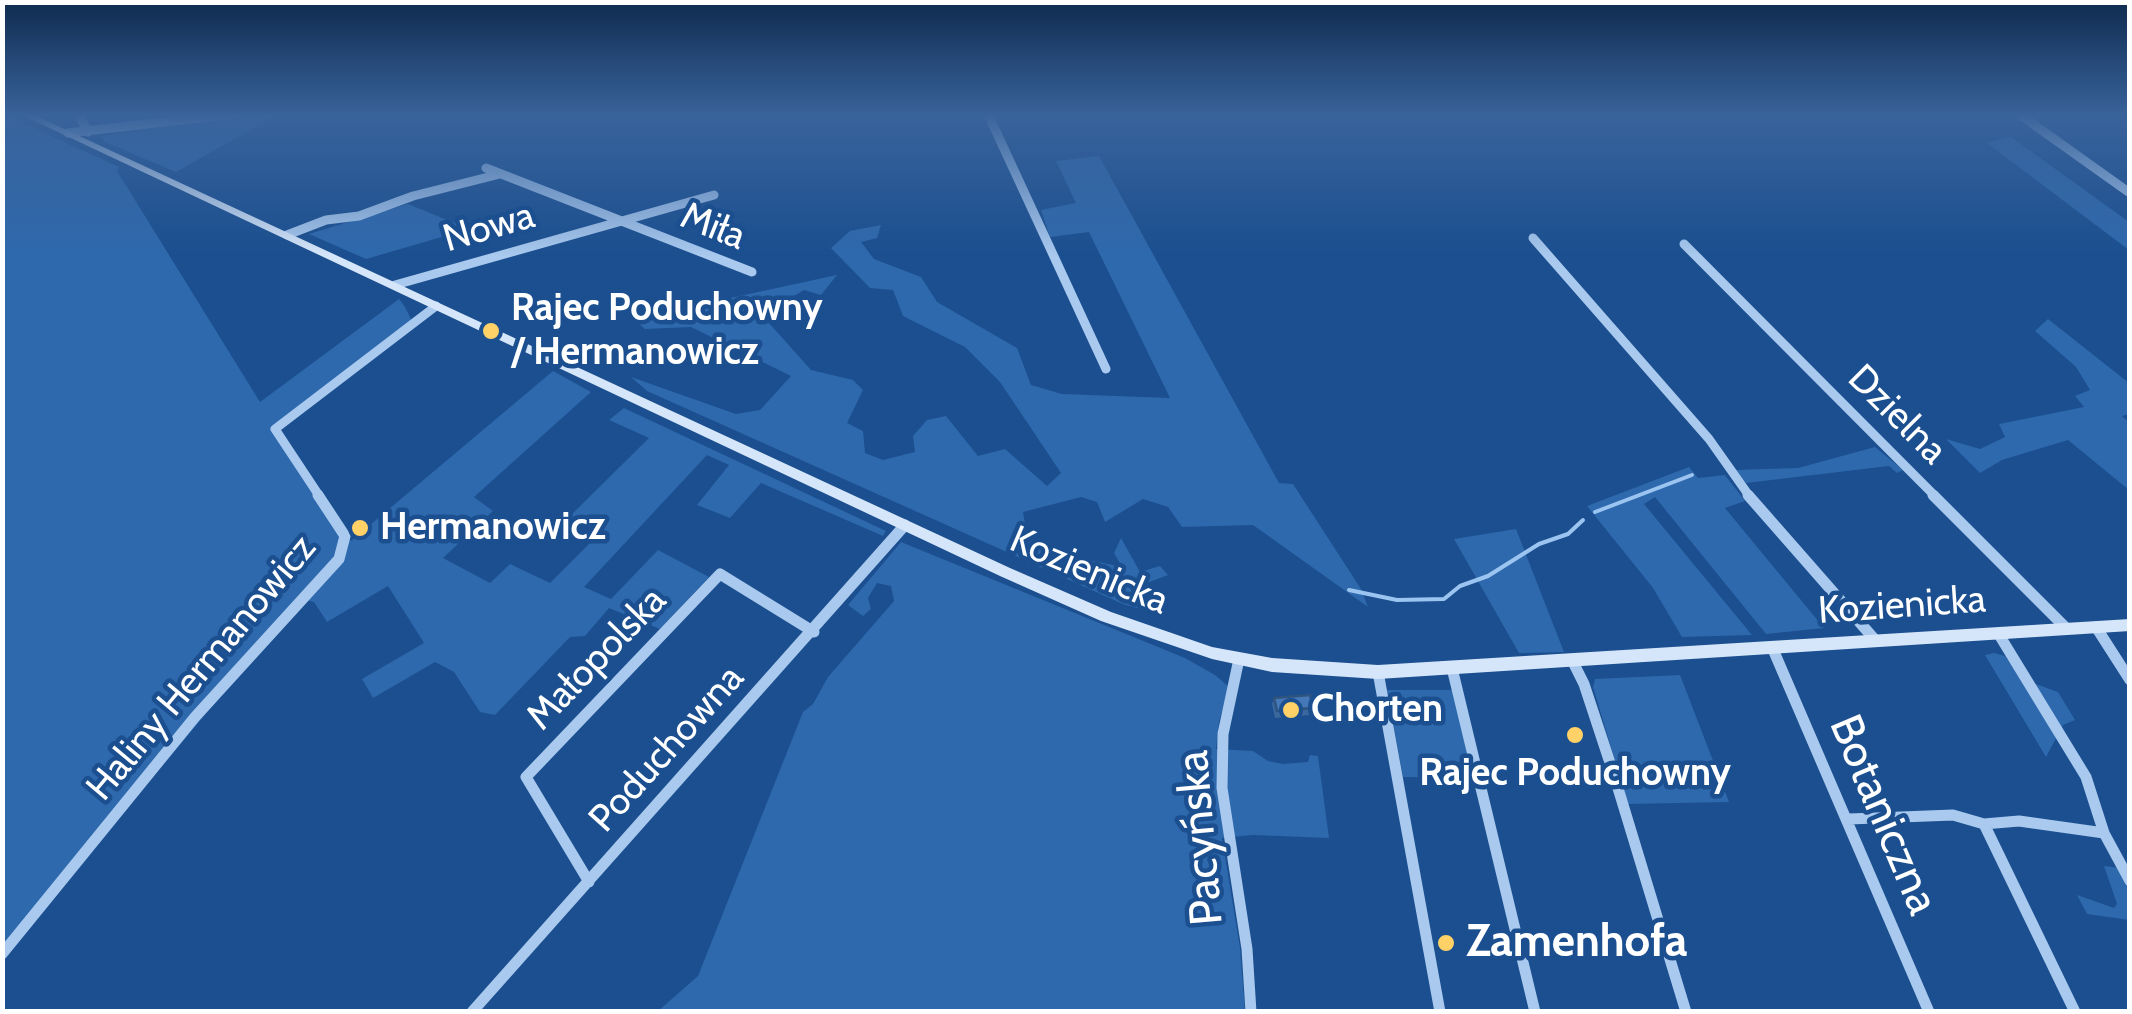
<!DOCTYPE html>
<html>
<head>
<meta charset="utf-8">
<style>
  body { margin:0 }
  #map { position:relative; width:2132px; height:1014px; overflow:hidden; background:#1b4f8f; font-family:Cabin,sans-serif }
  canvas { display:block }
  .frame { position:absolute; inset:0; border:5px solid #fff; pointer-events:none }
</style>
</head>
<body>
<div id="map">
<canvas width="2132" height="1014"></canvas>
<div class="frame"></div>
</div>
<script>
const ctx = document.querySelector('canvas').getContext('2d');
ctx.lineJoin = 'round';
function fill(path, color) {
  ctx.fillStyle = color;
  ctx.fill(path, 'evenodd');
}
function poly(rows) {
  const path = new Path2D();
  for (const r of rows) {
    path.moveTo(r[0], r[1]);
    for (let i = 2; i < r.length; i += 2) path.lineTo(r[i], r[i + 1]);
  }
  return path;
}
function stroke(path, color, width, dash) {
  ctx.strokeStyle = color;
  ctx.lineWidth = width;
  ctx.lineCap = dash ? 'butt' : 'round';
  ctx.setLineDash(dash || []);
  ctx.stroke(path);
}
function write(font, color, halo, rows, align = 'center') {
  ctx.font = font + ' Cabin,sans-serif';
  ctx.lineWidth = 9;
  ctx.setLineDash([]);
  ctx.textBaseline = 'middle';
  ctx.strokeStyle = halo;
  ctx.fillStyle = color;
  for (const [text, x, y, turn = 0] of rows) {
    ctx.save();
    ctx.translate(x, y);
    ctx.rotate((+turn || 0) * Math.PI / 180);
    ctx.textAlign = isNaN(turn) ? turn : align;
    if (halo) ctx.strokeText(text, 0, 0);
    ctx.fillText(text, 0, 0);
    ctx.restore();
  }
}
fill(poly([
  [3,114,119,167,117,171,260,402,399,299,405,307,412,321,279,428,351,541,553,371,591,392,474,497,493,511,443,558,490,583,510,564,550,583,600,533,569,517,649,438,609,420,624,408,886,531,883,536,761,483,730,518,697,505,729,465,707,455,584,587,611,599,658,550,709,577,660,629,609,608,585,636,570,637,495,715,480,712,454,672,435,662,373,698,362,679,424,643,388,586,327,622,314,602,303,599,3,954],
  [263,114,279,114,176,172,105,142,100,136],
  [2011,137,2129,222,2129,250,1987,143],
  [1099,156,1279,483,1293,484,1361,589,1368,607,1253,525,1182,527,1168,507,1143,499,1105,522,1097,502,1081,497,1023,512,1027,535,1084,559,1122,567,1114,553,1121,538,1140,572,1160,566,1168,575,1139,586,1161,615,1123,604,647,391,631,377,736,414,760,410,791,376,691,327,645,329,633,319,837,275,821,295,804,290,786,301,787,308,769,323,811,370,853,380,863,390,847,423,863,431,865,453,883,460,915,452,913,436,927,420,946,416,978,456,1005,449,1047,486,1061,473,1000,382,965,347,903,316,893,290,870,288,831,248,850,231,881,225,877,238,861,242,874,259,921,277,937,302,1017,348,1031,385,1062,394,1170,398,1089,232,1050,237,1041,210,1076,203,1056,161],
  [408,204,469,229,366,259,309,234],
  [2048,319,2129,383,2129,414,2122,416,2129,422,2129,490,2068,440,2002,460,1980,473,1946,439,1980,449,2005,437,1999,424,2084,407,2075,396,2090,390,2076,367,2035,331],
  [1875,447,1903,470,1897,473,1889,466,1746,483,1734,470,1798,468],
  [1689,467,1698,478,1725,475,1745,501,1725,508,1824,628,1766,634,1655,497,1644,504,1752,635,1682,637,1653,588,1587,506],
  [1516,529,1523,547,1564,652,1519,653,1454,539],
  [901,542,1185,658,1215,675,1229,687,1219,722,1216,749,1253,751,1268,761,1283,764,1308,762,1310,755,1318,756,1329,838,1253,835,1222,838,1240,948,1245,1011,657,1012,698,976,803,712,813,704,828,677,894,601,891,586,877,583,868,598,871,609,863,616,848,605],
  [1994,653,2005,656,2022,679,2058,692,2075,720,2063,725,2046,757,1985,655],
  [1680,675,1729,802,1628,804,1593,687,1595,679],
  [1387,690,1453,690,1473,778,1403,777],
  [2104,866,2129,869,2129,920,2087,914,2077,895,2114,908,2117,904]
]), '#2e69ad');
stroke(poly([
  [1595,512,1692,475],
  [1349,590,1397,600,1444,599,1460,586,1488,576,1539,544,1568,534,1583,520]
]), '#9cc4f0', 4);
stroke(poly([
  [78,114,88,132],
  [988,114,1106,369],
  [2019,114,2130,193],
  [68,133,235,114],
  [486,168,752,272],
  [287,235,326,220,359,216,413,196,500,174],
  [1533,238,1709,439,1750,497],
  [1684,244,1936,497],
  [395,285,714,195],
  [320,497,275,429,436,306]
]), '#a9c9ee', 9);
stroke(poly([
  [1748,495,1876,641],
  [1933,495,2067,629],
  [2096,627,2130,680],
  [1998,633,2086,777,2104,833,2130,881],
  [1772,647,1929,1012],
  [1239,659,1223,734,1222,788,1247,949,1251,1012],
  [1572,660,1584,684,1614,775,1686,1012],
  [1452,668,1535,1012],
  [1378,672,1440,1012],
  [1849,819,1953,815,1984,824,2019,821,2104,833],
  [1984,824,2075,1012],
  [589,882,526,777,720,574,814,632],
  [2,954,195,717,339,559,345,536,318,495],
  [472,1012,905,525]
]), '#a9c9ee', 11);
fill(poly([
  [20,114,32,114,1010,568,1111,612,1212,647,1272,658,1378,665,2130,619,2130,631,1378,679,1272,672,1212,659,1101,621,1000,576,20,114]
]), '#d6e6fa');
fill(poly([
  [1274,698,1313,708,1311,715,1275,718,1272,704]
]), '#3a679d');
const building = poly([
  [1310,695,1313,708,1277,711,1274,698,1310,695]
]);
fill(building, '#4478b7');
stroke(building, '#305480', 2.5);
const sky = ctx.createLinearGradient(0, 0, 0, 256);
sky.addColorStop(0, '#0f2b4f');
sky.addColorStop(0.45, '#39639b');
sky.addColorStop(1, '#39639b00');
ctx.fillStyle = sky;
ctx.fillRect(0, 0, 2132, 256);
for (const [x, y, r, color] of [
  [491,331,10,"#ffd166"],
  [360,528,10,"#ffd166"],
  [1291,710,10,"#ffd166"],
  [1575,735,10,"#ffd166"],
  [1446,943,10,"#ffd166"]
]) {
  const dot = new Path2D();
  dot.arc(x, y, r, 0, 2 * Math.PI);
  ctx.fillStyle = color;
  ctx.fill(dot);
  stroke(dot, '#1b4f8f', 4);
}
write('38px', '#fff', '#1b4f8f', [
  ["Miła",713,227,22],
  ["Nowa",489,228,-16],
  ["Dzielna",1897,415,45],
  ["Kozienicka",1089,571,23],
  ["Kozienicka",1902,606,-4],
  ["Małopolska",597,659,-46],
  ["Haliny Hermanowicz",202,668,-50],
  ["Poduchowna",667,749,-48]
]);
write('bold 38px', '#fff', '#1b4f8f', [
  ["Rajec Poduchowny",511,309],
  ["/ Hermanowicz",511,353],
  ["Hermanowicz",380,528],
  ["Chorten",1311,710],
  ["Rajec Poduchowny",1575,774,"center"]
], 'left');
write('45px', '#fff', '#1b4f8f', [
  ["Botaniczna",1883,815,67],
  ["Pacyńska",1201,838,-95]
]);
write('bold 45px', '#fff', '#1b4f8f', [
  ["Zamenhofa",1466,943]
], 'left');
</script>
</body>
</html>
